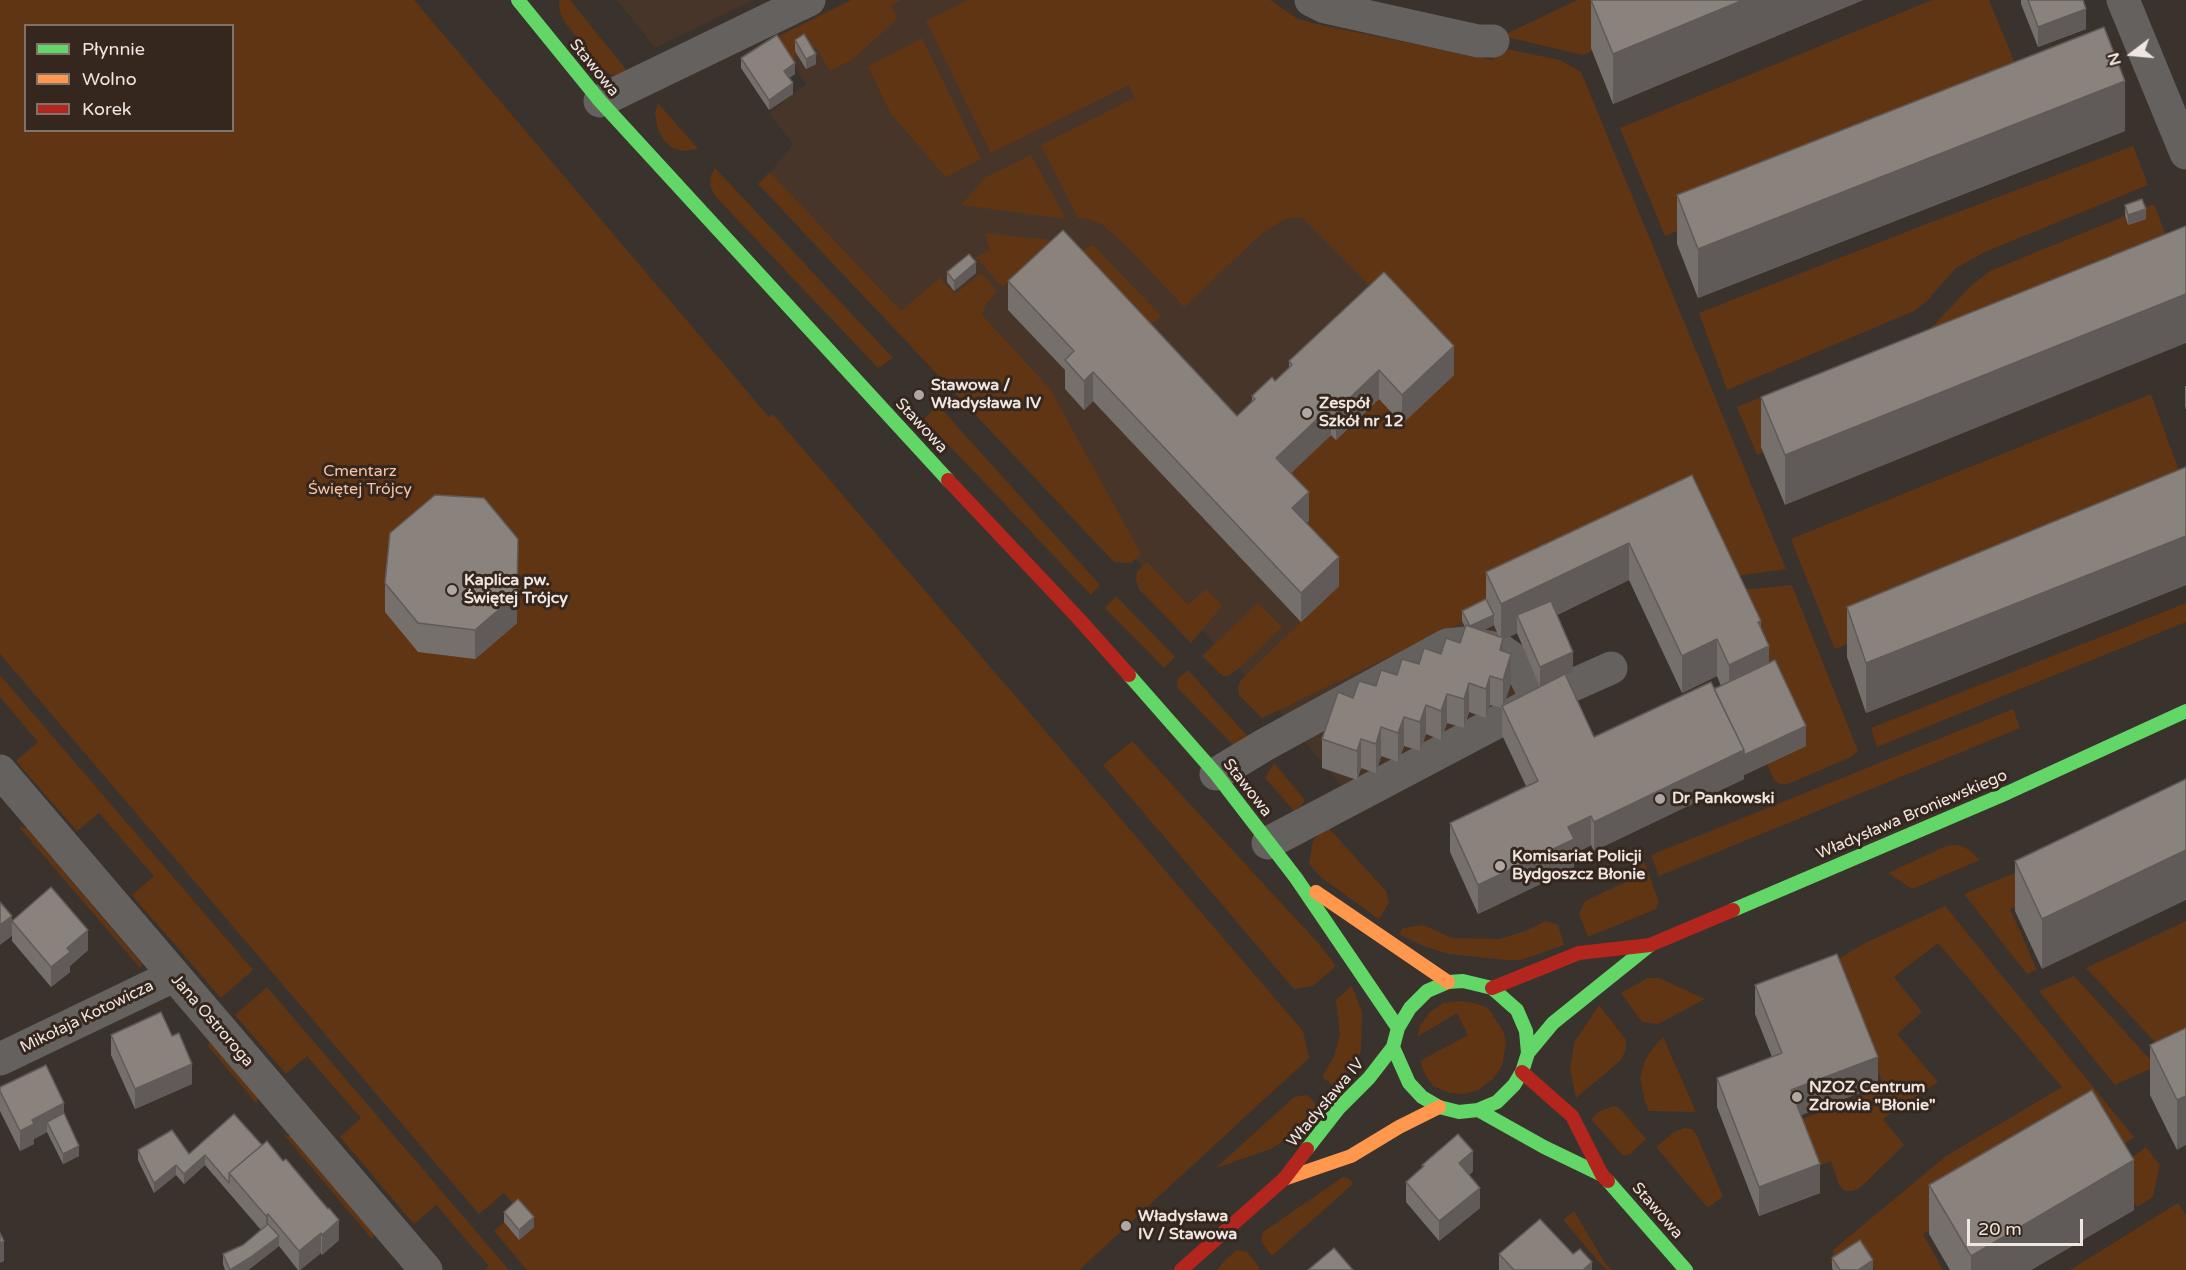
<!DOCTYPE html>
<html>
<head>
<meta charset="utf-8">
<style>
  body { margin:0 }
  #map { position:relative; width:2186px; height:1270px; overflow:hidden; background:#3a322d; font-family:"Varela Round",sans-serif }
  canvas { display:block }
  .legend { position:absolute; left:24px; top:24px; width:210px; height:108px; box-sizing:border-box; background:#35271e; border:2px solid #80736c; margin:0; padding:8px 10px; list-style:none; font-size:18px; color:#f0e6e1 }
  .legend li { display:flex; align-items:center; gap:12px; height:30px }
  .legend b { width:30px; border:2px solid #80736c }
  .north { position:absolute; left:2102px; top:24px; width:60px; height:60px; -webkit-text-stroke:4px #35271e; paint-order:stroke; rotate:254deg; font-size:16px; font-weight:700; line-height:24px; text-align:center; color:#f0e6e1 }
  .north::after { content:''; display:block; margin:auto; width:21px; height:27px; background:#f0e6e1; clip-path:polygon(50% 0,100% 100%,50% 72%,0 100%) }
  .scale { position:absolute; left:1967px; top:1219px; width:116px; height:27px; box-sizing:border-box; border:3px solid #f0e6e1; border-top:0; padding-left:8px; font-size:18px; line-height:21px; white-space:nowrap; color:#f0e6e1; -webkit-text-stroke:4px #35271e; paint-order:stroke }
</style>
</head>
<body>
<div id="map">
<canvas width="2186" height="1270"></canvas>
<ul class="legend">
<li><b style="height:8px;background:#63d668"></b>Płynnie</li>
<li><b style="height:8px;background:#ff974d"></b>Wolno</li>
<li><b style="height:8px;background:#b3261e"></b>Korek</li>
</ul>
<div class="north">N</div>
<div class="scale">20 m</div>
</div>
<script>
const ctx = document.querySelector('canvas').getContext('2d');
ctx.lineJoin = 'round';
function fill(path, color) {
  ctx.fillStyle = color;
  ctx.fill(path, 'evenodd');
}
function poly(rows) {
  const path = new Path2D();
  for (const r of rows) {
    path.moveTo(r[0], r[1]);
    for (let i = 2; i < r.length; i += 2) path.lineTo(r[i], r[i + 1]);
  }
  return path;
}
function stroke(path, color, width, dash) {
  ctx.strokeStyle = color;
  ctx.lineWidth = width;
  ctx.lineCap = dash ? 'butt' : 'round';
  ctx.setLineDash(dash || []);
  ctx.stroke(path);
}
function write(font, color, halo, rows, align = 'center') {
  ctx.font = font + ' "Varela Round",sans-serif';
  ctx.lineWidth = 6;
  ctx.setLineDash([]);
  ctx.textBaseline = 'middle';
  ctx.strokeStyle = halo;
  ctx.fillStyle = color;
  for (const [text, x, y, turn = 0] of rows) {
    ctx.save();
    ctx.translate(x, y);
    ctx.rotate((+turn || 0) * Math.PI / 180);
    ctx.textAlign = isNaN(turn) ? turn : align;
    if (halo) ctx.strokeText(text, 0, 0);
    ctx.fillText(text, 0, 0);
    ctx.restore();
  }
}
fill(poly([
  [617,0,754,0,655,48],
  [864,0,1254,0,1284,36,1481,73,1501,641,1536,718,1345,790,1278,710,770,172,793,144,769,113,806,84,780,42]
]), '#473529');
fill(poly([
  [0,0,414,0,769,417,773,414,1303,1031,1309,1058,1079,1270,527,1270,494,1231,518,1210,504,1193,479,1214,0,654],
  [26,26,232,26,232,130,26,130],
  [559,0,570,0,632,77,619,77,610,74,603,69,565,23,560,12],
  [851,0,901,0,891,5,897,19,853,59,830,71,816,47,808,51,795,50,798,56,791,59,777,37],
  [968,0,1270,0,1298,19,1321,25,1493,60,1497,47,1560,60,1581,72,1786,569,1723,578,1691,512,1262,718,1239,695,1238,687,1240,681,1338,586,1276,487,1331,435,1336,440,1379,399,1402,424,1384,300,1303,218,1286,218,1261,234,1184,307,1127,246,1103,225,1088,219,1078,218,1041,145,1134,98,1129,85,991,153,926,21],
  [1577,0,1713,0,1583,55,1502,36],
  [1932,0,1989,0,2025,88,1665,236,1620,128],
  [922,38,981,159,946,177,891,114,868,66],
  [658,103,698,149,682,151,671,147,663,139,657,127,655,113],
  [2133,146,2148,185,1985,252,1956,268,1927,301,1914,311,1727,390,1699,313,1929,223],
  [1031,155,1066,219,961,205,986,177],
  [715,168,893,358,878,368,715,196,710,185,711,175],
  [770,172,901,311,940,278,955,294,981,273,997,291,986,304,982,315,1050,389,1141,554,1131,563,1114,562,758,184],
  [2154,204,2183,280,1757,455,1737,407,1930,329,1972,285,1990,271],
  [985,233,1061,241,1029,264,1002,287,976,257,990,250],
  [1093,245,1161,316,1136,337,1063,259],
  [2151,394,2186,490,2186,508,1835,649,1791,539],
  [938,405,1100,585,1091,595,924,419],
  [1147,562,1188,605,1206,589,1222,606,1191,643,1139,589,1136,580,1137,572],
  [1792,585,1858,751,1849,758,1788,784,1780,784,1774,780,1767,764,1729,591],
  [1116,596,1175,657,1164,668,1105,608],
  [1258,603,1282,627,1238,669,1228,676,1223,676,1202,656],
  [2186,603,2186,622,1877,747,1871,728],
  [1188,670,1250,739,1234,746,1177,687,1178,679],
  [0,675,253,970,221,998,132,895,154,876,99,813,77,831,16,761,38,742,0,697],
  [2013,709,2020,728,1659,876,1651,855],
  [1132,741,1318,943,1336,966,1313,986,1294,989,1103,765],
  [1274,763,1305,800,1296,813,1265,778],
  [2186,801,2186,824,2010,909,2037,970,2027,974,1964,894],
  [1326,825,1386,891,1389,903,1379,919,1322,878,1309,864,1313,841],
  [19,827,27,828,142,964,140,968],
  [1953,845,1962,846,1969,850,1980,860,1912,889,1888,873,1946,846],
  [1644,861,1659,902,1656,909,1588,937,1579,914,1585,901,1632,879],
  [1945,906,2134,1137,2109,1154,2095,1132,1923,1234,1943,1270,1875,1270,1860,1246,1830,1264,1834,1249,1946,1156,2062,1087,1938,943,1894,977,1922,1012,1897,1034,1938,1082,1883,1119,1904,1145,1861,1187,1853,1191,1845,1191,1839,1185,1831,1161,1816,1167,1797,1121,1884,1087,1833,962,1867,942],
  [1546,921,1558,925,1564,945,1521,960,1506,960,1449,954,1423,946,1399,934,1403,928,1424,925,1452,938,1500,939,1525,931],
  [2186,921,2186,1050,2170,1058,2086,968],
  [2074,976,2156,1066,2115,1085,2039,991],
  [1648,978,1659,978,1705,999,1658,1024,1642,1022,1621,993],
  [1352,986,1362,1012,1361,1050,1357,1062,1339,1090,1322,1077,1334,1056,1340,1035,1336,1000],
  [267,987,509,1270,485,1270,489,1266,436,1205,414,1224,340,1137,361,1118,307,1056,286,1074,235,1015],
  [1460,1001,1474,1003,1488,1008,1503,1031,1506,1042,1502,1066,1493,1079,1478,1090,1464,1094,1450,1093,1433,1086,1425,1074,1420,1061,1468,1035,1457,1013,1417,1037,1420,1026,1429,1013,1443,1003],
  [1599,1005,1626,1040,1626,1049,1621,1060,1576,1098,1570,1069,1574,1043],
  [1663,1037,1696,1112,1649,1111,1645,1102,1640,1078,1645,1061,1653,1048],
  [209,1041,257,1096,257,1104,208,1046],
  [1307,1095,1320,1108,1309,1122,1295,1133,1271,1149,1216,1168,1294,1097],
  [1613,1106,1619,1108,1646,1139,1630,1154,1623,1156,1591,1119,1598,1112],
  [1684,1128,1692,1129,1696,1134,1723,1196,1708,1208,1656,1147,1674,1132],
  [284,1135,291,1136,375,1234,372,1239],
  [2146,1147,2160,1165,2153,1197,2137,1207,2114,1170],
  [1343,1177,1350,1179,1353,1184,1272,1256,1261,1241,1263,1232],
  [2178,1203,2186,1215,2186,1270,2070,1270],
  [1574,1211,1605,1263,1611,1270,1606,1270,1563,1220],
  [1237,1250,1247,1252,1260,1268,1258,1270,1217,1270,1225,1260]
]), '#603514');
stroke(poly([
  [1311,0,1325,7,1478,41,1493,41],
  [2123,0,2186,153],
  [600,101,809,0],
  [0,771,426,1270],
  [1216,774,1266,744,1447,645,1466,643,1499,649,1519,663,1537,701],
  [1268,843,1537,701,1611,668],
  [0,1059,173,976]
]), '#64615f', 33);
stroke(poly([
  [518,0,600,101,948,480],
  [1129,675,1216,774,1296,878,1398,1028],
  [1733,910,2007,793,2186,711],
  [1463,981,1492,988,1517,1010,1526,1031,1528,1053,1522,1072,1514,1085,1497,1102,1478,1110,1459,1112,1439,1107,1422,1097,1409,1083,1393,1047,1398,1028,1410,1008,1427,991,1448,982,1463,981],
  [1528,1053,1553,1023,1650,945],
  [1478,1110,1544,1147,1602,1175],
  [1307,1149,1339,1108,1369,1078,1393,1047],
  [1608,1181,1686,1270]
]), '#63d668', 14);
stroke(poly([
  [1316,892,1448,982],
  [1284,1179,1351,1156,1399,1127,1439,1107]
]), '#ff974d', 14);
stroke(poly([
  [948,480,1079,619,1129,675],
  [1492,988,1579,953,1650,945,1733,910],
  [1522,1072,1572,1116,1602,1175,1608,1181],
  [1181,1270,1284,1179,1307,1149]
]), '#b3261e', 14);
fill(poly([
  [1591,0,1863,0,1613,104,1591,48],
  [2021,0,2083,0,2086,29,2038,47,2021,4],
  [795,40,816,64,806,69,795,51],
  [741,58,795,74,789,78,793,94,769,110,741,68],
  [2125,131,1698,298,1677,244,1677,195],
  [2125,205,2146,219,2128,225,2125,215],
  [2186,226,1785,505,1761,447,1761,397],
  [947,272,976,273,954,291,947,282],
  [1008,281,1237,416,1252,402,1252,396,1275,381,1289,368,1289,361,1454,375,1402,424,1379,399,1336,440,1331,435,1291,473,1309,521,1306,523,1339,586,1301,622,1093,401,1084,410,1065,389,1065,370,1008,310],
  [2185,386,2186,386,2186,410,2185,406],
  [2186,467,2186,585,1866,713,1847,657,1847,607],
  [1692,475,1761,628,1769,663,1806,746,1744,775,1744,779,1594,851,1591,845,1574,854,1574,868,1478,914,1450,852,1450,823,1526,786,1502,735,1502,708,1490,705,1486,718,1469,712,1464,728,1447,723,1441,740,1426,734,1420,751,1404,746,1398,762,1381,756,1376,773,1361,768,1357,780,1322,768,1322,739,1353,698,1441,654,1460,643,1465,627,1462,621,1462,611,1486,599,1486,572],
  [1629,580,1682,693,1717,676,1721,686,1594,737,1566,675,1573,672,1557,615],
  [1494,625,1499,637,1482,631],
  [1517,633,1540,687,1504,704,1511,683,1503,651,1503,640],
  [385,583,517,623,475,659,418,652,385,612],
  [2186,779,2042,969,2015,911,2015,861],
  [12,921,88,950,70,966,70,972,51,987,12,941],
  [1755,985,1878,1086,1801,1115,1820,1193,1759,1216,1717,1107,1717,1078,1772,1057,1755,1014],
  [2186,1028,2177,1150,2150,1095,2150,1045],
  [111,1035,192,1084,135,1109,111,1055],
  [0,1087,64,1113,79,1156,63,1164,47,1132,34,1139,34,1144,20,1151,0,1111],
  [234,1114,339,1240,322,1255,321,1253,300,1270,298,1270,279,1246,248,1270,225,1270,223,1264,223,1254,243,1245,261,1230,205,1165,184,1184,176,1175,154,1193,138,1160,138,1150,189,1154],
  [1422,1165,1473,1171,1469,1175,1480,1208,1439,1241,1406,1202,1406,1182,1422,1168],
  [1929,1185,2134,1210,2031,1270,1950,1270,1929,1234],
  [504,1212,534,1227,519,1240,504,1222],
  [1499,1254,1573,1254,1592,1270,1499,1270],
  [1832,1258,1873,1270,1833,1270,1832,1268]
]), '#76706c');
fill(poly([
  [1743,0,1863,0,1613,104,1613,54],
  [2086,9,2086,29,2038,47,2038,27],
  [816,54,816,64,806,69,806,59],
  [795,63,795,74,784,81,784,71],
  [2125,81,2125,131,1698,298,1698,249],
  [793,83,793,94,769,110,769,100],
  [2146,209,2146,219,2128,225,2128,215],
  [976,262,976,273,954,291,954,281],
  [2186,294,2186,343,1785,505,1785,455],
  [1454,346,1454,375,1402,424,1402,395],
  [1379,370,1379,399,1336,440,1336,411],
  [1093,372,1093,401,1084,410,1084,381],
  [1331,406,1331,435,1276,487,1276,458],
  [1309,492,1309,521,1292,537,1292,508],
  [2186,536,2186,585,1866,713,1866,663],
  [1629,543,1629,580,1524,630,1517,615,1517,633,1503,640,1503,667,1500,650,1501,641,1501,604],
  [1339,557,1339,586,1301,622,1301,593],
  [518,568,517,623,475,659,475,630],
  [1494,615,1494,625,1470,637,1470,626],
  [1761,621,1761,650,1769,646,1769,683,1729,702,1729,665,1758,622],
  [1717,639,1717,676,1682,693,1682,656],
  [1573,652,1573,672,1540,687,1540,667],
  [1511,654,1511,683,1503,709,1503,680],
  [1490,676,1490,705,1486,718,1486,689],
  [1469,683,1469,712,1464,728,1464,699],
  [1447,694,1447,723,1441,740,1441,711],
  [1426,705,1426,734,1420,751,1420,722],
  [1404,717,1404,746,1398,762,1398,733],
  [1806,726,1806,746,1744,775,1744,779,1594,851,1594,822,1744,750],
  [1381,727,1381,756,1376,773,1376,744],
  [1361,739,1361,768,1357,780,1357,751],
  [1591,816,1591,845,1574,854,1574,868,1478,914,1478,885,1568,827],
  [2186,850,2186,900,2042,969,2042,919],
  [12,916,12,936,0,945,0,925],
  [88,930,88,950,70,966,70,972,51,987,51,967,67,948],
  [1878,1057,1878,1086,1791,1119,1791,1090],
  [192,1064,192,1084,135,1109,135,1089],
  [2186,1096,2186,1145,2177,1150,2177,1100],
  [64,1103,64,1123,47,1122,47,1132,34,1139,34,1144,20,1151,20,1131,32,1120],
  [79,1146,79,1156,63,1164,63,1154],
  [1473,1151,1473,1171,1459,1183,1459,1163],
  [205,1155,205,1165,184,1184,184,1174],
  [2134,1160,2134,1210,2031,1270,1971,1270,1971,1256],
  [1820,1164,1820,1193,1759,1216,1759,1187],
  [176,1165,176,1175,154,1193,154,1183],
  [1480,1188,1480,1208,1439,1241,1439,1221],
  [268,1214,268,1234,266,1236,266,1216],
  [534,1217,534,1227,519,1240,519,1230],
  [339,1220,339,1240,322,1255,322,1235],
  [321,1233,321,1253,300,1270,299,1270,299,1251],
  [279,1236,279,1246,251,1268,248,1270,231,1270],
  [4,1241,4,1261,0,1263,0,1243],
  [1873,1260,1873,1270,1858,1270],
  [1592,1262,1592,1270,1583,1270]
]), '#605b58');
const building = poly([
  [1591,0,1743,0,1613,54,1591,0],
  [2028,0,2083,0,2086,9,2038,27,2028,0],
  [2104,27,2125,81,1698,249,1677,195,2104,27],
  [804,34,816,54,806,59,795,40,804,34],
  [777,35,795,63,784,71,793,83,769,100,741,58,777,35],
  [2142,199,2146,209,2128,215,2125,205,2142,199],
  [2186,226,2186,294,1785,455,1761,397,2186,226],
  [1063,230,1237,416,1255,399,1252,396,1272,377,1275,381,1292,365,1289,361,1384,272,1454,346,1402,395,1379,370,1336,411,1331,406,1276,458,1309,492,1292,508,1339,557,1301,593,1093,372,1084,381,1065,360,1074,351,1008,281,1063,230],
  [969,254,976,262,954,281,947,272,969,254],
  [2186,467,2186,536,1866,663,1847,607,2186,467],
  [1692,475,1761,621,1758,622,1769,646,1729,665,1717,639,1682,656,1629,543,1501,604,1486,572,1692,475],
  [435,495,484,498,518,539,517,594,475,630,418,623,385,583,390,533,435,495],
  [1486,599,1494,615,1470,626,1462,611,1486,599],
  [1551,601,1573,652,1540,667,1517,615,1551,601],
  [1466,625,1503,638,1500,650,1511,654,1503,680,1490,676,1486,689,1469,683,1464,699,1447,694,1441,711,1426,705,1420,722,1404,717,1398,733,1381,727,1376,744,1361,739,1357,751,1322,739,1338,692,1353,698,1359,681,1376,686,1381,670,1397,675,1402,659,1419,664,1424,648,1441,654,1446,638,1460,643,1466,625],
  [1775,660,1806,726,1744,755,1744,750,1714,689,1775,660],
  [1565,674,1594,737,1711,682,1744,750,1594,822,1591,816,1568,827,1574,839,1478,885,1450,823,1538,781,1502,706,1565,674],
  [2186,779,2186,850,2042,919,2015,861,2186,779],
  [51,887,88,930,67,948,70,952,51,967,12,921,51,887],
  [0,902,12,916,0,925,0,902],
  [1837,954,1878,1057,1791,1090,1820,1164,1759,1187,1717,1078,1782,1053,1755,985,1837,954],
  [161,1012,172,1036,179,1033,192,1064,135,1089,111,1035,161,1012],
  [2186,1028,2186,1096,2177,1100,2150,1045,2186,1028],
  [46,1065,64,1103,32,1120,34,1124,20,1131,0,1091,0,1087,46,1065],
  [2092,1090,2134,1160,1971,1256,1929,1185,2092,1090],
  [64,1113,79,1146,63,1154,47,1122,64,1113],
  [234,1114,262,1145,229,1173,229,1183,205,1155,184,1174,176,1165,154,1183,138,1150,172,1130,189,1154,234,1114],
  [1458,1134,1473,1151,1459,1163,1480,1188,1439,1221,1406,1182,1424,1166,1422,1165,1458,1134],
  [267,1141,283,1161,286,1159,328,1209,329,1208,339,1220,322,1235,321,1233,299,1251,268,1214,266,1216,229,1173,267,1141],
  [518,1199,534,1217,519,1230,504,1212,518,1199],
  [1540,1219,1573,1254,1580,1249,1592,1262,1583,1270,1514,1270,1499,1254,1540,1219],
  [268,1224,279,1236,251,1257,230,1270,223,1254,243,1245,268,1224],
  [0,1233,4,1241,0,1243,0,1233],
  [1860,1240,1873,1260,1858,1270,1840,1270,1832,1258,1860,1240],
  [1334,1248,1353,1270,1308,1270,1334,1248]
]);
fill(building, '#89827d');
stroke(building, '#605b58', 1.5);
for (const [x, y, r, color] of [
  [919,395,6,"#b0a7a2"],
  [1307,413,6,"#b0a7a2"],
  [452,590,6,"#b0a7a2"],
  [1660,799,6,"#b0a7a2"],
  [1500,866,6,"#b0a7a2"],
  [1797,1097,6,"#b0a7a2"],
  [1126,1226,6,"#b0a7a2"]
]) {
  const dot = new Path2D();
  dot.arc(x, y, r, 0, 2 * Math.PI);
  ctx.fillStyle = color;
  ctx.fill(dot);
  stroke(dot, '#35271e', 2);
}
write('16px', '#f0e6e1', '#35271e', [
  ["Stawowa",594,68,51],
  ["Stawowa",921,426,47],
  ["Stawowa",1247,788,52],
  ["Władysława Broniewskiego",1912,815,-23],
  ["Mikołaja Kotowicza",87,1017,-26],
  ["Jana Ostroroga",212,1021,49],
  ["Władysława IV",1326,1103,-50],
  ["Stawowa",1657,1211,49]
]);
write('bold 16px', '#f0e6e1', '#35271e', [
  ["Stawowa /",931,386],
  ["Władysława IV",931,404],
  ["Zespół",1319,404],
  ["Szkół nr 12",1319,422],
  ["Kaplica pw.",464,581],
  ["Świętej Trójcy",464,599],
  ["Dr Pankowski",1672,799],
  ["Komisariat Policji",1512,857],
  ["Bydgoszcz Błonie",1512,875],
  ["NZOZ Centrum",1809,1088],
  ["Zdrowia \"Błonie\"",1809,1106],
  ["Władysława",1138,1217],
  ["IV / Stawowa",1138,1235]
], 'left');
write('16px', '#f6c3a4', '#35271e', [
  ["Cmentarz",360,472],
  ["Świętej Trójcy",360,490]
]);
</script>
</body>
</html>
